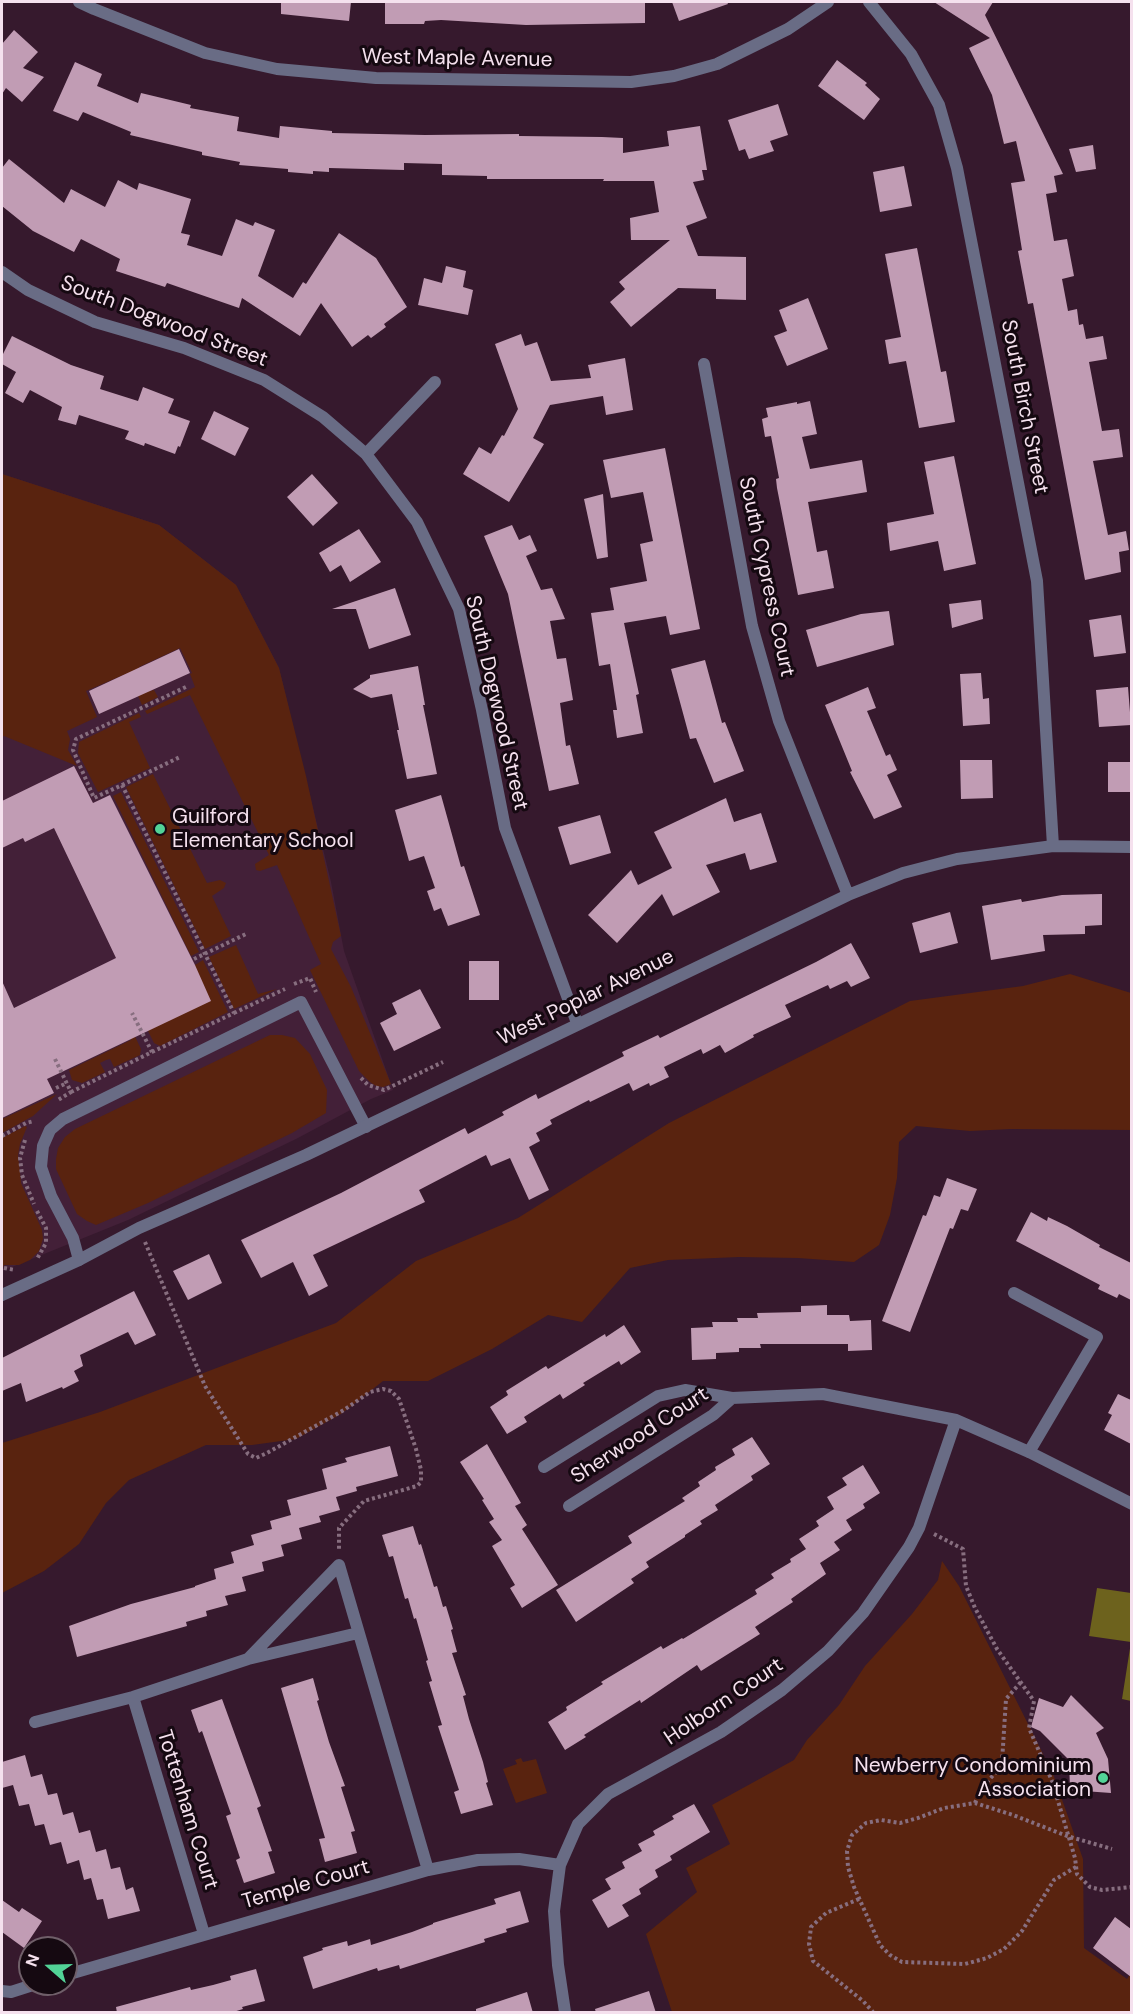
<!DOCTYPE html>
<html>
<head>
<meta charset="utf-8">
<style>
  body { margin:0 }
  #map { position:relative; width:1133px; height:2014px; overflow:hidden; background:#36192d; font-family:"DM Sans",sans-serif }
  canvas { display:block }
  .frame { position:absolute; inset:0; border:3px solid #f5e1ee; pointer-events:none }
  .north { position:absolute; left:18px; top:1936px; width:60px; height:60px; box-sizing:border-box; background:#150911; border:2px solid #6f5f69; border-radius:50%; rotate:290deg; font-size:16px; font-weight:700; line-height:24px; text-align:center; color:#f5e1ee }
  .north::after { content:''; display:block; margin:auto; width:21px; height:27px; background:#52d397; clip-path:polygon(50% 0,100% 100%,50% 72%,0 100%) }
</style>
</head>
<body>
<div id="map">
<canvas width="1133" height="2014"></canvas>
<div class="frame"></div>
<div class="north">N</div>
</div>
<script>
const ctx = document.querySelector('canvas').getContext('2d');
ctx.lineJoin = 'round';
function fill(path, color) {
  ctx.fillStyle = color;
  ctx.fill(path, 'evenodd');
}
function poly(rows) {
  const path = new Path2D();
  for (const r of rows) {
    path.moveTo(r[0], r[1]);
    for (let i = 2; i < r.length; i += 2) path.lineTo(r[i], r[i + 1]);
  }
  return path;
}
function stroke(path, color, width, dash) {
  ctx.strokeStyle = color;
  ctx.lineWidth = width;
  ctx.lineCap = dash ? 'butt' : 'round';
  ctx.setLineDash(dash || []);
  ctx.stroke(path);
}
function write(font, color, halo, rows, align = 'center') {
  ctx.font = font + ' "DM Sans",sans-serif';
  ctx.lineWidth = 6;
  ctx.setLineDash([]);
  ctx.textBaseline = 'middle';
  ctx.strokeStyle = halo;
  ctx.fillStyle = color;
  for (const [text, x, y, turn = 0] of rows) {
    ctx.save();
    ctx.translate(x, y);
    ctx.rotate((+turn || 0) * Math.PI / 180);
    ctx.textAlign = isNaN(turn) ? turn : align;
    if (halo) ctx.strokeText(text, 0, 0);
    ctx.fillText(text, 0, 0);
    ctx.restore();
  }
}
fill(poly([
  [2,474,159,525,236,585,279,668,331,882,344,951,393,1090,371,1099,296,1139,128,1220,2,1271]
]), '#432038');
fill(poly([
  [2,474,159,525,236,585,279,668,306,776,341,936,333,942,331,949,351,987,391,1084,383,1087,376,1086,370,1082,359,1071,310,970,321,964,277,865,260,871,256,870,255,864,269,855,190,695,147,714,145,711,195,687,190,674,192,673,180,648,139,667,150,691,154,690,158,697,142,705,128,673,86,691,97,717,67,731,70,739,68,750,77,766,4,736,2,737],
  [139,713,141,717,129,722,150,768,98,792,78,753,79,742],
  [153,774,207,883,220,880,226,883,224,888,212,896,231,936,205,949,126,787],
  [121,792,199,952,191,956,113,796],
  [236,945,258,994,277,989,234,1009,209,957],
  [203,960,228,1012,160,1046,154,1043,146,1027,195,965],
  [1070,974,1131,993,1131,1130,1011,1129,970,1131,916,1126,899,1142,897,1178,890,1215,879,1245,854,1262,798,1258,739,1257,668,1260,630,1268,582,1322,548,1315,492,1349,428,1381,383,1381,341,1414,296,1439,252,1445,206,1445,129,1480,106,1503,79,1544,44,1571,2,1593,2,1443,100,1412,336,1323,416,1261,518,1218,669,1123,910,1001,1023,986],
  [125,1016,141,1049,140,1055,114,1067,110,1059,106,1060,100,1063,105,1072,82,1083,72,1080,69,1070,131,1040,121,1018],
  [270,1035,282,1035,295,1038,310,1054,327,1090,326,1113,292,1133,148,1203,96,1225,87,1221,77,1214,56,1169,56,1159,58,1148,65,1137,75,1129],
  [57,1094,33,1116,2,1133,2,1119],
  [25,1126,27,1127,20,1144,18,1155,20,1173,21,1183,42,1230,43,1239,39,1251,30,1260,19,1265,4,1265,2,1269,2,1138],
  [942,1561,959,1586,1053,1774,1083,1859,1084,1948,1127,1979,1131,1973,1131,2012,672,2012,646,1934,697,1892,686,1868,730,1844,712,1805,794,1760,807,1740,839,1705,865,1666,912,1614,938,1580],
  [521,1758,523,1762,536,1759,547,1793,516,1803,503,1769,517,1764,515,1760]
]), '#59230f');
fill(poly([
  [1097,1588,1131,1593,1131,1701,1122,1699,1131,1642,1089,1636]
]), '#6d621d');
fill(poly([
  [281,2,351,2,349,21,281,14],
  [385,2,463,3,463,2,645,2,645,23,526,25,441,20,425,21,424,24,385,24],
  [672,2,727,2,728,4,679,21],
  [934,2,993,2,985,15,1063,174,1054,176,1057,192,1046,194,1054,241,1067,239,1074,276,1062,279,1068,311,1077,309,1079,325,1083,324,1086,339,1103,336,1107,359,1089,362,1102,431,1119,429,1123,457,1093,461,1108,535,1126,531,1129,550,1119,552,1121,572,1085,580,1033,303,1028,304,1018,251,1022,250,1011,183,1025,181,1016,141,1004,144,992,95,969,48,990,38],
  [14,30,38,52,23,68,44,77,22,102,6,88,2,94,2,44],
  [837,60,867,83,865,85,880,99,864,120,818,86],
  [75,62,102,74,97,86,138,103,141,93,191,105,190,108,239,117,237,131,279,138,280,126,332,131,332,133,425,135,519,134,519,136,602,137,623,138,623,153,669,146,667,131,700,126,707,170,702,170,704,180,693,182,707,218,686,226,698,256,746,257,746,300,716,299,716,289,678,288,631,327,610,302,625,289,619,282,670,240,631,240,630,218,659,212,654,181,603,181,604,179,487,179,487,176,442,175,442,164,404,163,404,170,329,168,329,172,313,171,313,174,288,172,288,169,239,165,240,162,202,155,202,152,130,135,131,132,83,112,78,121,53,111],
  [778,104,788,135,770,141,774,151,749,159,745,149,739,151,728,120],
  [1093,145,1096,169,1076,172,1069,149],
  [9,159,64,203,71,189,105,207,118,180,137,190,139,183,191,199,181,233,190,235,187,245,222,256,236,219,253,226,255,222,275,230,258,276,293,298,303,282,306,284,339,233,376,258,407,307,384,324,386,327,371,338,368,335,352,347,321,303,300,336,242,298,239,308,167,283,165,287,116,271,120,259,81,239,74,252,33,231,2,206,2,168],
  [904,166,912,206,880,212,873,172],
  [917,248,941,372,946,371,955,422,919,428,906,361,889,364,885,340,901,337,885,254],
  [446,266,466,271,463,287,473,290,468,315,418,305,424,278,442,283],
  [808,298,828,349,787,366,774,336,787,331,779,310],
  [521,334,525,346,537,342,551,381,591,378,588,365,625,358,633,410,606,415,603,396,550,405,533,438,544,444,509,502,463,474,479,447,491,454,502,435,504,436,518,409,495,344],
  [12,336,71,365,104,376,100,389,138,401,143,387,174,399,168,413,190,421,180,447,178,446,175,454,145,443,144,446,125,439,129,431,79,415,76,425,58,420,62,407,30,390,23,403,5,393,16,372,2,364,2,356],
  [810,401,817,434,802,437,810,469,862,460,867,492,808,502,817,552,827,550,834,588,798,595,777,488,776,479,779,478,771,436,765,437,762,419,768,417,766,408,797,402,797,404],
  [214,411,249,428,235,456,201,439],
  [665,448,700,629,670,635,666,616,624,623,639,694,636,695,643,733,617,738,613,710,617,710,610,664,599,666,591,613,614,610,610,588,647,581,640,544,653,541,643,492,611,498,603,460],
  [954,456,976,564,944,571,938,541,890,551,887,523,934,514,924,462],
  [312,474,338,503,313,526,287,497],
  [603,494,608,557,597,559,584,499],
  [512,525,519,540,530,535,537,551,526,556,541,590,552,588,565,619,550,621,557,659,566,658,573,700,560,703,566,746,570,745,579,784,549,791,508,594,484,536],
  [359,529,381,562,350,582,341,565,330,572,319,553],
  [395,588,411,635,369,649,356,609,332,609],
  [981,600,983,619,952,628,949,604],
  [889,611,894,645,817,667,806,630,861,614],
  [1121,615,1126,653,1094,657,1089,620],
  [179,649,190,673,99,714,89,691],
  [705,660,722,723,725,722,744,771,714,783,696,738,690,739,671,669],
  [418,666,425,705,423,705,437,774,407,779,397,730,399,730,392,694,371,698,353,689,370,678,370,675],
  [981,673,983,699,989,698,990,724,963,726,960,674],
  [868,687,876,708,867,711,886,756,890,754,897,770,887,775,902,807,874,819,850,772,852,771,825,705],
  [1128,687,1131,725,1099,727,1096,690],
  [960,760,992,760,993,798,961,799],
  [1108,762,1131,762,1131,792,1108,792],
  [74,766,93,803,110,795,195,965,211,1001,47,1079,54,1093,2,1118,2,981,14,1008,116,958,54,828,25,842,23,838,2,848,2,801],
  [441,795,461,867,464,866,480,915,448,926,441,908,434,911,427,891,435,888,424,856,409,861,395,810],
  [726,798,734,822,761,813,777,862,750,870,745,853,706,865,720,892,673,916,662,894,617,943,588,915,631,870,638,885,672,868,654,832],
  [600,815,611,853,570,865,558,827],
  [1102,894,1102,925,1085,926,1085,934,1043,935,1045,951,991,960,982,906,1021,899,1022,902,1062,895],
  [950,912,958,943,920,953,912,923],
  [851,943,870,978,851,987,847,981,830,989,828,985,785,1005,791,1017,753,1035,754,1037,725,1053,720,1045,703,1054,701,1049,664,1067,669,1077,650,1086,649,1083,633,1091,629,1083,590,1102,589,1100,550,1120,552,1124,536,1133,540,1141,529,1147,549,1190,529,1200,510,1158,491,1166,486,1155,419,1190,425,1202,313,1255,328,1286,309,1296,293,1262,261,1278,241,1240,341,1193,465,1128,468,1134,504,1115,502,1112,536,1094,538,1099,624,1056,622,1052,658,1035,660,1038,816,962],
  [469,961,499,961,499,1000,469,1000],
  [420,989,441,1028,394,1051,380,1023,397,1014,392,1003],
  [947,1178,977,1189,968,1211,961,1209,953,1229,950,1228,910,1332,882,1321,923,1215,926,1216,934,1195,940,1197],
  [1031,1212,1047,1221,1048,1217,1067,1226,1100,1245,1099,1247,1131,1263,1131,1300,1119,1294,1117,1298,1098,1289,1100,1285,1016,1241],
  [209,1254,222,1283,188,1300,173,1271],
  [134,1291,156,1335,135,1345,128,1332,80,1355,83,1366,74,1371,79,1381,63,1389,62,1387,26,1402,21,1383,2,1391,2,1358],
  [827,1305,827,1315,849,1315,850,1321,871,1320,872,1350,848,1351,848,1344,760,1344,761,1348,739,1348,739,1352,716,1353,716,1359,692,1360,691,1328,713,1327,712,1322,738,1322,737,1318,758,1318,757,1313,801,1312,801,1306],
  [624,1325,641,1352,621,1365,619,1361,583,1383,585,1385,563,1399,560,1394,524,1417,527,1422,507,1434,490,1407,508,1395,506,1391,546,1366,548,1369,605,1334,606,1337],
  [1118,1394,1131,1400,1131,1444,1104,1430,1112,1415,1108,1413],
  [752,1437,770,1464,751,1476,753,1480,715,1505,718,1510,700,1521,702,1524,685,1535,685,1537,646,1562,649,1567,631,1579,634,1583,576,1622,556,1590,632,1543,628,1536,685,1501,682,1498,700,1486,698,1482,716,1470,715,1467,735,1455,732,1449],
  [487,1444,521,1503,515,1506,527,1525,522,1529,558,1585,522,1608,510,1588,515,1585,492,1546,502,1540,489,1522,494,1519,482,1500,484,1499,460,1462],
  [390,1446,398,1476,356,1487,357,1491,336,1497,340,1510,319,1516,321,1522,299,1528,302,1539,281,1545,284,1556,262,1562,264,1571,242,1577,246,1591,225,1596,228,1605,206,1611,207,1616,186,1622,187,1626,77,1657,69,1626,131,1604,195,1587,195,1586,216,1579,214,1569,234,1563,231,1552,254,1545,251,1535,272,1529,270,1521,291,1515,287,1500,327,1489,322,1469,347,1462,345,1458],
  [863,1465,880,1493,863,1504,865,1508,846,1520,852,1530,834,1542,840,1550,820,1563,826,1574,791,1599,793,1602,755,1627,760,1634,701,1671,697,1665,641,1703,640,1700,584,1735,586,1737,565,1750,548,1722,567,1710,566,1707,603,1684,601,1682,661,1646,663,1649,682,1638,683,1639,757,1594,755,1590,774,1578,771,1574,791,1562,790,1559,806,1549,799,1539,819,1526,816,1521,834,1509,827,1497,847,1485,842,1478],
  [413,1526,419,1545,421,1544,434,1587,437,1586,443,1607,446,1606,453,1629,451,1630,457,1652,452,1653,466,1695,463,1696,469,1719,483,1762,488,1782,486,1783,493,1805,461,1814,454,1792,459,1790,438,1726,442,1725,429,1682,432,1681,426,1661,428,1660,416,1618,414,1619,408,1598,405,1599,393,1556,389,1557,382,1535],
  [313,1678,319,1700,317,1701,329,1742,345,1786,341,1787,355,1831,351,1832,357,1853,325,1862,319,1839,325,1838,281,1688],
  [1071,1695,1104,1728,1096,1733,1108,1759,1111,1793,1070,1790,1069,1760,1040,1731,1031,1727,1039,1698,1063,1707],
  [222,1699,261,1806,257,1808,272,1851,268,1852,275,1873,244,1883,236,1860,240,1858,226,1816,231,1814,202,1731,199,1733,191,1710],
  [25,1755,31,1777,42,1774,48,1795,57,1793,63,1815,73,1812,79,1833,90,1830,96,1852,106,1849,111,1869,120,1867,126,1890,133,1887,140,1911,108,1919,103,1899,97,1900,91,1878,84,1880,79,1860,67,1864,61,1842,50,1845,44,1824,35,1826,29,1804,19,1806,13,1785,2,1788,2,1762],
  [694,1804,710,1832,670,1856,672,1860,655,1870,658,1877,639,1889,641,1894,622,1905,629,1916,608,1928,592,1900,611,1889,605,1879,625,1868,622,1862,642,1851,638,1844,655,1835,653,1831,674,1819,672,1816],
  [520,1891,529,1922,506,1929,507,1932,484,1939,485,1942,400,1969,399,1965,378,1971,377,1968,313,1989,303,1957,323,1950,322,1948,347,1941,348,1946,370,1939,371,1945,412,1932,433,1924,433,1923,496,1904,494,1899],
  [2,1900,19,1912,22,1908,42,1921,24,1948,2,1932],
  [1115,1917,1131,1929,1131,1977,1093,1948],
  [256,1969,265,2001,242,2007,243,2009,230,2013,117,2013,116,2007,190,1987,191,1990,213,1985,231,1980,230,1976],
  [649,1991,656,2013,596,2013,595,2009],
  [527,1992,533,2013,476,2013,476,2009]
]), '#c19cb4');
stroke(poly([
  [122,785,180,757],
  [194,959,248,933],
  [294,984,310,978,316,992],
  [234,1013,285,989],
  [152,1052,234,1013,122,785,94,798,73,750,76,739,188,686],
  [55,1059,71,1092,58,1100],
  [361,1078,368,1085,384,1090,443,1062],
  [56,1088,67,1083],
  [71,1092,152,1052,132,1013],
  [2,1136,26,1123,34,1121],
  [25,1140,20,1158,22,1175,34,1204],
  [37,1211,46,1228,46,1243,37,1259],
  [145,1242,205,1386,248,1454,256,1458,267,1453,344,1410,370,1392,383,1389,391,1391,399,1399,416,1449,421,1470,421,1482,417,1486,364,1501,339,1528,339,1551],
  [4,1268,15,1270],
  [934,1534,963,1549,966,1586,975,1608,997,1649,1034,1701,1029,1728,1052,1781,1075,1858,1077,1874,1090,1887,1102,1890,1132,1887],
  [975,1803,980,1790,997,1771,1002,1762,1006,1699,1021,1682],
  [1076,1867,1054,1880,1022,1931,1004,1949,987,1958,965,1964,902,1962,890,1955,880,1945,854,1887,848,1867,847,1851,852,1835,866,1823,881,1820,900,1823,918,1818,944,1808,975,1803,1013,1815,1067,1836,1112,1849],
  [859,1899,826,1913,811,1927,809,1944,813,1961,863,2001,873,2012]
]), '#876e7f', 4, [3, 3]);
stroke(poly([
  [79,1260,73,1238,51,1196,41,1167,43,1146,50,1130,63,1119,301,1002,366,1127]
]), '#696c85', 12);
stroke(poly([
  [79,2,94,9,205,53,277,69,376,78,631,82,674,76,717,64,788,29,828,2],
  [869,2,911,54,939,105,957,168,1037,581,1053,846],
  [2,272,28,290,95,322,184,348,264,380,323,417,366,454,417,522,459,609,482,710,505,828,577,1023],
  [704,364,752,626,779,721,848,895],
  [366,454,435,382],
  [1014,1293,1097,1337,1029,1452],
  [2,1295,79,1260,139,1228,306,1155,848,895,903,873,957,859,1053,846,1132,847],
  [544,1467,658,1396,685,1390,732,1398,823,1394,956,1420,1029,1452,1132,1504],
  [569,1506,713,1415,732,1398],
  [248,1659,339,1565,428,1870],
  [133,1697,204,1934],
  [35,1722,133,1697,248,1659,358,1633],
  [66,1975,428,1870,478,1860,519,1859,560,1865],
  [2,1991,11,1992,36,1984],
  [565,2012,558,1965,554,1911,560,1865,578,1824,608,1794,721,1732,782,1690,828,1651,863,1613,909,1547,919,1528,956,1420]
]), '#696c85', 12);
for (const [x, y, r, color] of [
  [160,829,6,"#52d397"],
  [1103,1778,6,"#52d397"]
]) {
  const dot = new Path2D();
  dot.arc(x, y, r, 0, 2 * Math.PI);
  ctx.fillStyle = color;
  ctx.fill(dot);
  stroke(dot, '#150911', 2);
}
write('21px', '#f5e1ee', '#150911', [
  ["West Maple Avenue",457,59,1],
  ["South Dogwood Street",164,322,21],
  ["South Birch Street",1024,407,79],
  ["South Cypress Court",766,577,78],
  ["South Dogwood Street",496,703,77],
  ["West Poplar Avenue",586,998,-26],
  ["Sherwood Court",640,1436,-33],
  ["Holborn Court",724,1702,-34],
  ["Tottenham Court",187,1810,73],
  ["Temple Court",306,1885,-16]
]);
write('21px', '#f5e1ee', '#150911', [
  ["Guilford",172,817],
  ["Elementary School",172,841],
  ["Newberry Condominium",1091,1766,"right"],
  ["Association",1091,1790,"right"]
], 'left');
</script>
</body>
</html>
